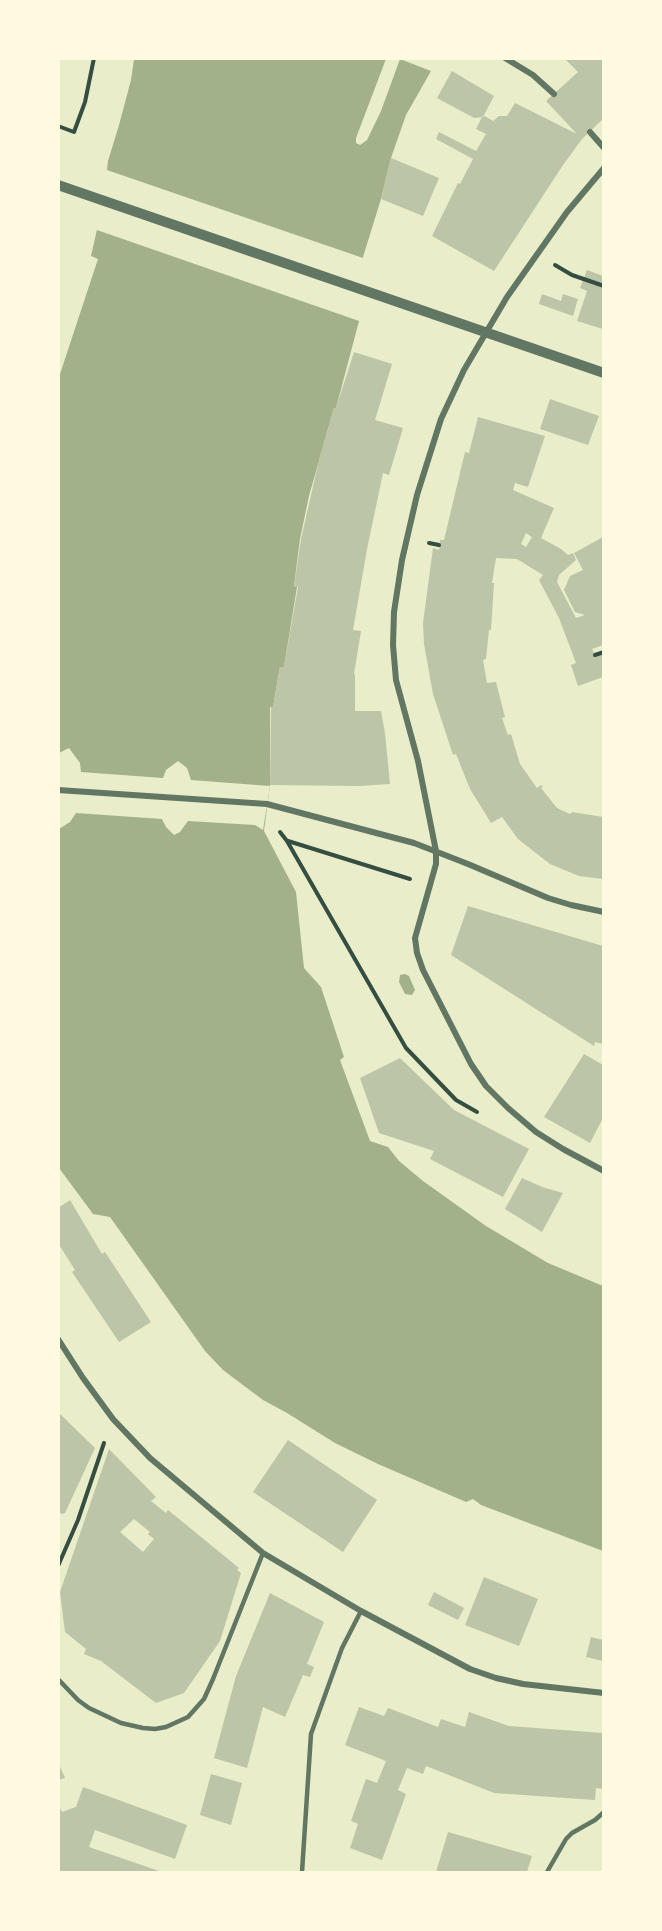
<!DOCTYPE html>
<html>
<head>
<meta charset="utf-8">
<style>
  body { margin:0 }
  #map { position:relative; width:662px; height:1931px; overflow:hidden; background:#e9edc9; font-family:"Fira Sans Condensed",sans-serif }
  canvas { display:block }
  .frame { position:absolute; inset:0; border:60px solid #fefae0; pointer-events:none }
</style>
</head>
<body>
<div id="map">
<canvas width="662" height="1931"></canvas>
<div class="frame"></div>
</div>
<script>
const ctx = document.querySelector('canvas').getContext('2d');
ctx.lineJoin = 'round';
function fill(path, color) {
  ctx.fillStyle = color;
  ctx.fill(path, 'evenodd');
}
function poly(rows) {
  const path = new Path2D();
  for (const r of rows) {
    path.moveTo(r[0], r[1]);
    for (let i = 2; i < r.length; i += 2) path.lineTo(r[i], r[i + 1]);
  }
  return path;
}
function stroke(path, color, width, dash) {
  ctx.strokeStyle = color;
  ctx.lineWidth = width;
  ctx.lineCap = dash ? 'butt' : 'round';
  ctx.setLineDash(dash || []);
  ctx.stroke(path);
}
fill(poly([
  [134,59,386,59,356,138,356,143,360,145,367,140,381,111,400,59,431,71,406,115,391,158,381,199,354,286,367,291,336,408,334,408,309,496,300,539,294,586,297,587,284,667,280,667,273,707,270,707,270,785,264,831,296,892,304,968,321,987,344,1057,340,1060,370,1141,388,1147,399,1161,423,1181,486,1226,548,1263,603,1286,603,1551,481,1505,473,1499,466,1502,378,1464,335,1443,287,1413,263,1400,223,1370,205,1351,110,1217,93,1214,59,1168,59,377,98,259,91,256,103,203,108,161,119,125,131,80],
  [405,974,409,976,415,990,412,995,405,994,399,982,400,975]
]), '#a3b18a');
fill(poly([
  [104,169,366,259,358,285,370,290,362,322,94,229,100,203],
  [69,748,80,763,81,772,163,778,166,770,178,761,187,768,191,780,270,786,263,830,255,825,188,821,180,832,174,835,166,827,162,819,76,813,70,822,59,829,59,753]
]), '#e9edc9');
fill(poly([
  [568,58,603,58,603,119,582,139,563,165,494,271,432,236,458,183,460,184,473,159,436,139,439,132,476,151,486,134,476,129,483,115,493,121,499,116,507,116,515,103,577,134,546,101,578,72,566,60],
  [452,71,494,96,483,117,474,118,437,98],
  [391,158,439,178,423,216,381,199],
  [587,270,603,276,603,329,577,321,587,291,580,288],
  [542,294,561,301,563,294,578,299,573,316,539,304],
  [354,352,392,364,375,420,403,428,389,475,383,473,367,549,353,630,361,631,354,674,355,675,355,711,381,711,385,733,390,784,359,786,270,785,271,707,273,707,280,667,284,667,298,587,294,587,301,539,320,456,334,408,336,408],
  [550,399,599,416,588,445,540,429],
  [478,417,545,436,528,487,515,483,513,490,554,508,541,538,561,549,568,555,573,553,576,560,559,575,557,582,576,618,585,615,575,612,564,590,570,576,583,570,574,553,603,537,603,645,592,649,596,657,603,654,603,677,578,686,571,665,576,663,559,618,539,580,543,575,517,559,496,558,492,583,494,583,491,630,489,630,486,659,483,660,487,683,496,682,505,717,502,718,508,735,511,734,520,764,537,788,541,785,543,787,541,788,557,808,570,814,572,812,603,817,603,879,579,876,550,864,518,839,502,817,491,823,470,789,456,754,453,755,433,694,424,644,423,623,433,548,439,550,440,540,444,540,465,452,469,453],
  [526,533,532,537,526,547,521,544],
  [468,906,603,946,603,1044,595,1042,594,1046,451,955],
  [584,1054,603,1065,603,1118,590,1143,544,1117],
  [400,1058,454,1110,529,1149,503,1197,430,1159,434,1151,379,1133,360,1078],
  [522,1178,542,1187,563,1193,542,1232,505,1209],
  [70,1200,102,1254,105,1252,151,1322,119,1342,72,1272,75,1270,58,1243,58,1208],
  [58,1412,95,1448,65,1513,62,1514,58,1511],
  [288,1440,377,1500,343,1552,253,1492],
  [109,1449,156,1497,151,1501,166,1513,168,1510,239,1568,237,1570,241,1573,220,1641,184,1693,156,1703,101,1661,84,1654,86,1649,65,1632,60,1592],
  [134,1519,150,1532,148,1534,154,1539,143,1552,120,1532],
  [484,1577,538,1599,519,1646,465,1625],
  [434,1592,464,1608,458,1620,428,1605],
  [270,1593,324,1622,307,1664,314,1667,310,1677,303,1675,285,1717,263,1707,247,1768,214,1758,236,1676],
  [591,1637,603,1640,603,1661,586,1657],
  [359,1707,384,1716,388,1708,438,1727,441,1719,465,1727,469,1712,509,1726,603,1733,603,1789,596,1788,595,1800,494,1793,426,1766,423,1774,407,1768,398,1790,406,1794,382,1860,350,1848,358,1824,351,1821,366,1779,377,1783,386,1761,345,1745],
  [58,1762,65,1778,58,1780],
  [211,1774,242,1783,231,1825,200,1815],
  [83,1787,187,1825,175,1859,95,1830,89,1847,162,1872,58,1872,58,1805,62,1812,76,1807],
  [448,1832,532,1856,527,1872,436,1872]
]), '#bcc5a7');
stroke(poly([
  [58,126,74,132,85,102,94,58],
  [555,265,572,275,604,286],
  [429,543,439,545],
  [595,655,604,652],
  [280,832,287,841,406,1048,456,1100,477,1112],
  [288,841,410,879],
  [58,1566,78,1520,104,1443]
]), '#344e41', 4);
stroke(poly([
  [58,1679,78,1700,89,1708,121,1723,143,1728,155,1729,166,1727,188,1717,204,1699,213,1679,263,1553],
  [302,1872,311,1734,342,1648,361,1611],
  [547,1872,566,1839,572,1833,595,1820,604,1812]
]), '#617663', 4.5);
stroke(poly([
  [505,58,533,75,554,94],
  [590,132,604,148],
  [604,168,567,212,507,297,464,370,441,419,417,495,402,560,394,612,393,645,396,680,418,761,436,851,436,864,415,938,417,953,423,970,471,1064,486,1086,508,1108,536,1132,563,1149,604,1171],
  [58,790,267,804,414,843,468,864,548,898,571,905,604,912],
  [58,1339,83,1378,113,1419,150,1458,263,1553,361,1611,470,1669,496,1678,523,1684,604,1693]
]), '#617663', 6);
stroke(poly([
  [58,185,604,373]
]), '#617663', 10);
</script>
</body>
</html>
